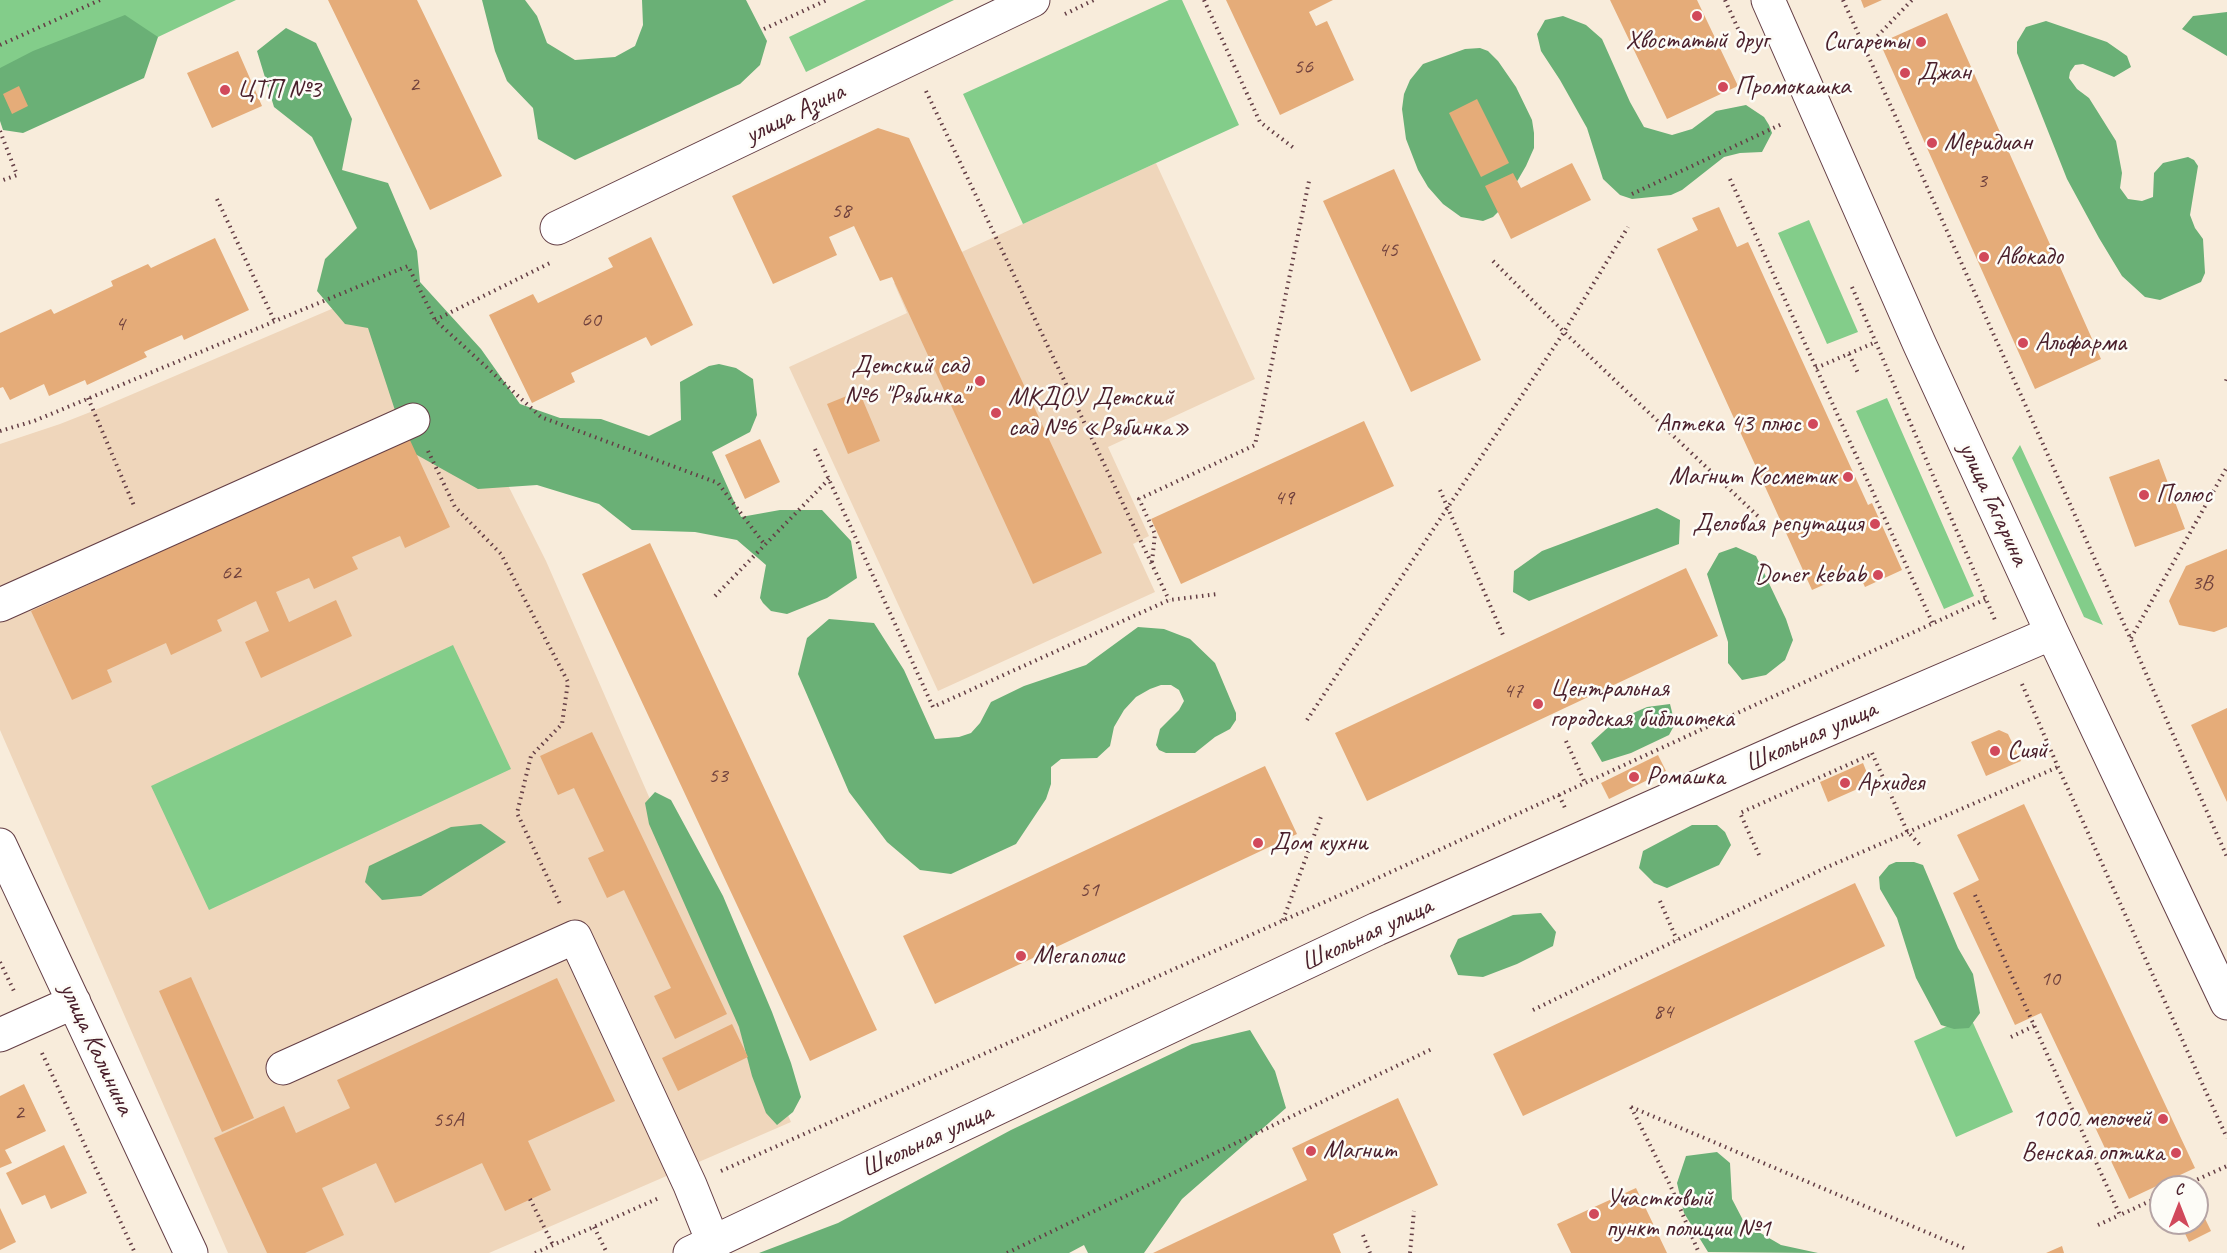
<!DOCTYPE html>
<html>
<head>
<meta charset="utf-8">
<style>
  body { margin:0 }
  #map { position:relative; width:2227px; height:1253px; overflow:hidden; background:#f8ecdb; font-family:Caveat,sans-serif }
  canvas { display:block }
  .north { position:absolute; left:2149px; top:1175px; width:60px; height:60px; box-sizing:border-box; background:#fdfcf7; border:2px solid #b5a4a5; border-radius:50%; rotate:0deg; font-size:16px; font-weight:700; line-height:24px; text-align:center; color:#4a1f2b }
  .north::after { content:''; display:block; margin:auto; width:21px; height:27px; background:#d1495b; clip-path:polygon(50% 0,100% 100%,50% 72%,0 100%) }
</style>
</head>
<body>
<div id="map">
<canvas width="2227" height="1253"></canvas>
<div class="north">С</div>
</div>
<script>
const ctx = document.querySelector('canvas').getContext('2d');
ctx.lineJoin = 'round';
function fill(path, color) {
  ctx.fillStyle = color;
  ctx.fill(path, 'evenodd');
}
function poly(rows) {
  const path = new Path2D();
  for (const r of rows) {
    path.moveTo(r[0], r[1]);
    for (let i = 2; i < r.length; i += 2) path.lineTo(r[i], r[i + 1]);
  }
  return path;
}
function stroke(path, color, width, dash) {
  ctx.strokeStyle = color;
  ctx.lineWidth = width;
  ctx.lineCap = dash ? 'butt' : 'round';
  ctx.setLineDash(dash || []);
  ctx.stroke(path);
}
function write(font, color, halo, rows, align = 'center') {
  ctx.font = font + ' Caveat,sans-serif';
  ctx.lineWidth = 5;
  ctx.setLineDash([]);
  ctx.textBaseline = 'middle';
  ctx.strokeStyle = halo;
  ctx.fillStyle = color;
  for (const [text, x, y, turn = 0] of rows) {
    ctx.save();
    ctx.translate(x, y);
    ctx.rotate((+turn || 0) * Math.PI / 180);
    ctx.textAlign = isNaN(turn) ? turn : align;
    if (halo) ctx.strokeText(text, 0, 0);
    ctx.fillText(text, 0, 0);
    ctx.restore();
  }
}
fill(poly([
  [1156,163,1255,379,1108,447,1149,536,1133,544,1155,592,938,691,789,367,907,313,894,283],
  [404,278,546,561,791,1122,489,1253,228,1253,0,730,0,444,60,424,93,411]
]), '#efd6bb');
fill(poly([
  [0,0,236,0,0,112],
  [866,0,954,0,806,72,789,37],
  [1169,0,1182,0,1239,125,1023,224,963,94],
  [1809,220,1858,332,1827,344,1778,233],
  [1887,398,1974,596,1944,609,1856,411],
  [2020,445,2103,625,2084,617,2012,458],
  [453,645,511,769,209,910,151,786],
  [1970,1016,2013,1112,1956,1137,1914,1041]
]), '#83cd8a');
fill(poly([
  [482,0,525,0,537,16,547,43,575,60,615,57,635,46,643,25,642,0,746,0,767,41,760,65,740,84,575,160,538,139,533,108,507,81,495,51],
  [2227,12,2227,56,2182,29,2193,16],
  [125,15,158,37,144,78,23,133,3,130,0,121,0,68,33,51],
  [1563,16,1586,25,1602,39,1630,102,1644,127,1672,135,1692,129,1716,111,1746,105,1764,117,1769,125,1772,133,1762,152,1740,153,1724,157,1682,190,1671,195,1632,199,1620,195,1603,179,1587,128,1560,80,1541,51,1537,34,1545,20],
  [2046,21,2107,42,2127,56,2131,67,2114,77,2083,64,2075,65,2070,72,2069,78,2077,89,2089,98,2116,141,2122,173,2120,188,2128,199,2142,201,2153,197,2154,173,2163,163,2188,157,2194,160,2198,166,2190,215,2195,228,2203,239,2205,273,2201,282,2160,300,2145,297,2122,276,2099,238,2067,179,2017,53,2017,42,2026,27],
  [286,28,316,43,352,119,342,170,388,183,417,251,420,282,481,349,520,404,560,418,601,419,649,436,681,420,680,382,709,366,719,364,736,368,753,379,757,415,750,432,712,452,741,517,780,510,822,510,851,541,857,578,827,598,787,614,771,611,763,603,760,598,766,565,737,540,695,532,632,530,599,504,537,485,478,489,408,450,368,328,345,324,317,291,325,259,357,228,312,137,274,107,257,51],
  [1480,48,1488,51,1498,61,1516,87,1532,120,1534,133,1534,148,1526,166,1501,209,1493,217,1483,221,1461,217,1443,204,1428,187,1418,170,1406,139,1402,109,1404,94,1410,80,1423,64,1465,49],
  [1657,508,1680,520,1679,544,1529,601,1513,592,1514,571,1542,551],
  [1736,547,1756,556,1786,619,1793,640,1785,660,1766,675,1742,680,1728,663,1728,642,1707,574,1719,553],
  [829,619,874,623,904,670,935,739,959,737,971,733,980,723,991,702,1024,686,1086,665,1138,627,1164,629,1190,639,1215,663,1236,713,1236,720,1230,729,1215,737,1195,753,1166,753,1159,750,1156,745,1160,729,1179,710,1184,701,1179,690,1171,685,1161,685,1150,689,1136,697,1124,710,1114,727,1110,746,1097,758,1061,759,1051,767,1051,784,1046,799,1016,844,951,874,920,870,887,842,849,792,798,674,807,638],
  [1670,704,1675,724,1669,735,1631,753,1602,762,1591,743,1615,721,1647,707],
  [655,792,671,800,723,896,772,1012,791,1063,801,1097,793,1112,777,1125,766,1113,752,1076,739,1027,649,824,645,803],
  [481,824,506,842,421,896,382,900,365,882,369,866,451,827],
  [1692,825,1717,825,1725,832,1731,845,1719,865,1667,888,1654,883,1639,868,1643,851],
  [1896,862,1914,862,1923,865,1958,948,1973,974,1980,1013,1969,1028,1954,1029,1941,1025,1916,978,1897,918,1880,889,1879,877,1889,865],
  [1541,913,1556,932,1553,946,1517,964,1483,977,1458,975,1450,956,1458,939,1513,915],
  [1250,1030,1275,1071,1286,1108,1182,1199,1144,1253,1088,1253,1084,1245,1069,1253,759,1253,838,1223,1011,1130,1192,1044],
  [1717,1152,1730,1163,1732,1199,1745,1224,1781,1245,1818,1253,1708,1252,1684,1213,1677,1183,1686,1156]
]), '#6ab076');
fill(poly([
  [328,0,417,0,502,176,430,210],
  [1226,0,1333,0,1309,12,1316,26,1327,21,1354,80,1280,115],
  [1610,0,1697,0,1738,86,1667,119],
  [1861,0,1882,0,1864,8],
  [1947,13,2101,359,2035,389,1880,43],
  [238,51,262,106,212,128,187,73],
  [19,86,28,106,12,114,3,94],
  [1477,99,1509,163,1481,177,1449,113],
  [878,128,909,138,1102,553,1033,584,892,277,880,281,854,226,829,237,837,255,773,284,732,196],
  [1572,163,1591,200,1511,239,1485,186,1513,173,1521,188],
  [1394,169,1481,360,1411,392,1323,201],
  [1719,207,1737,247,1748,242,1868,505,1872,503,1902,570,1865,587,1857,570,1812,590,1657,249,1698,230,1692,218],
  [651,237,693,325,651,346,646,337,571,373,575,382,532,403,489,315,533,294,538,303,613,267,608,258],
  [215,238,249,310,184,340,182,335,144,352,147,357,87,385,85,380,49,396,44,384,10,400,3,387,0,388,0,333,51,309,54,314,113,286,111,281,148,264,151,268],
  [859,391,880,441,848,454,827,404],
  [1364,421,1394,486,1181,584,1151,519],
  [409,438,450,527,405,548,400,536,352,557,358,569,314,589,309,578,276,592,289,622,336,600,352,636,261,678,245,642,269,631,256,601,217,620,222,631,171,655,166,643,107,670,112,682,72,700,31,611],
  [760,439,780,482,745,499,725,455],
  [2159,459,2185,529,2135,547,2109,477],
  [650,543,877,1030,810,1061,582,574],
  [2227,549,2227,627,2214,632,2179,625,2169,601,2186,566],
  [1686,568,1718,636,1367,801,1335,733],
  [2227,708,2227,802,2191,725],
  [1999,730,2008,734,2021,761,1986,776,1971,742],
  [592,732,727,1014,675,1039,654,996,671,988,624,890,607,898,588,858,604,851,574,788,558,795,540,756],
  [1658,755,1666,771,1609,799,1601,783],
  [1863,763,1871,783,1828,802,1820,782],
  [1265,766,1297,834,935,1004,903,936],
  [2024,804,2195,1168,2129,1199,2041,1013,2015,1025,1953,893,1979,880,1957,835],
  [1855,883,1885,946,1523,1116,1493,1054],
  [191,977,254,1118,222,1132,159,991],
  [557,978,615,1101,528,1141,551,1190,505,1211,482,1163,395,1203,376,1163,322,1188,344,1235,305,1253,267,1253,214,1138,284,1106,296,1133,350,1108,337,1080],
  [732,1024,748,1057,678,1091,662,1058],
  [24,1084,46,1131,5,1150,12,1163,0,1168,0,1096],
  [1398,1098,1438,1185,1333,1234,1341,1253,1153,1253,1307,1180,1292,1148],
  [64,1145,87,1193,51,1209,45,1195,22,1205,6,1173],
  [1636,1188,1667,1253,1571,1253,1557,1224],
  [2197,1202,2211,1231,2189,1242,2180,1223,2197,1223],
  [0,1208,16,1242,0,1250],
  [2062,1246,2064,1253,2046,1253]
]), '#e5ac79');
const minor = poly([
  [1768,0,1919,343,2052,633,2227,1003],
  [557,228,1033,0],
  [0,605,413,420],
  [0,845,191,1253],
  [0,1035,74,1002],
  [283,1068,575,937,690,1185,713,1242],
  [690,1253,1377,929,1799,742,2052,633]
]);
stroke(minor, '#643e45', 35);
stroke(poly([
  [1204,0,1260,122,1295,149],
  [1725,0,1749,53],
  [1843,0,2137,653,2227,857],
  [1065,14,1094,0],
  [764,29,827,0],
  [0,45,100,0],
  [1865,49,1912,0],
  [926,91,1169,600],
  [0,131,17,175,0,181],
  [1730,179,1933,624],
  [1632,194,1782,124],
  [217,199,274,320],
  [1493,261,1564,332,1763,521],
  [1852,287,1995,620],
  [435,320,550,263],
  [1849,354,1858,373],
  [1816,368,1876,342],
  [2226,381,2227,378],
  [88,398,135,508],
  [0,431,34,421,408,266,435,320,541,417,718,483,765,545],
  [815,449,933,707,1169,600,1218,594],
  [428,451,455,507,501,554,568,682,562,724,531,756,517,813,561,906],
  [1440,490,1503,635],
  [1152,562,1155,534,1139,499,1255,445,1309,181],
  [715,596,829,479],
  [2131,638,2227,467],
  [2022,684,2058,767,2227,1138],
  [1307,720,1564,332,1628,227],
  [1566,741,1585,783],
  [1872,753,1907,831,1922,847],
  [1559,795,1565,808],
  [1759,855,1740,813,1872,754],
  [1975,895,2120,1215,2161,1196],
  [1660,901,1677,940],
  [1283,920,1322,814],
  [0,962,14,991],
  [1533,1010,1825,868,2058,767],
  [2011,1037,2034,1026],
  [42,1053,135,1253],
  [1631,1107,1966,1249],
  [1631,1107,1671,1187,1699,1253],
  [721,1171,1356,888,1986,599],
  [2181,1187,2227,1166],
  [530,1199,553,1245],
  [2098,1225,2120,1215],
  [594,1227,607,1253],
  [1363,1235,1370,1253],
  [535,1253,659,1198],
  [1007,1253,1434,1048],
  [1410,1253,1414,1211]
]), '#643e45', 4, [1.5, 4.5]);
stroke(minor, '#fff', 33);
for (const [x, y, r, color] of [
  [1697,16,6,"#d1495b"],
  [1921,42,6,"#d1495b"],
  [1905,73,6,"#d1495b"],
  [1723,87,6,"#d1495b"],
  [225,90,6,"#d1495b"],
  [1932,143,6,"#d1495b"],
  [1984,257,6,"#d1495b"],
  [2023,343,6,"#d1495b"],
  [980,381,6,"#d1495b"],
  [996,413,6,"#d1495b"],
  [1813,424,6,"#d1495b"],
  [1848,477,6,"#d1495b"],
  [2144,495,6,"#d1495b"],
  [1875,524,6,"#d1495b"],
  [1878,575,6,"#d1495b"],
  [1538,704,6,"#d1495b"],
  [1995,751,6,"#d1495b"],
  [1634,777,6,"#d1495b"],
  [1845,783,6,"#d1495b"],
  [1258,843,6,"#d1495b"],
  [1021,956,6,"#d1495b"],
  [2163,1119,6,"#d1495b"],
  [1311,1151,6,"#d1495b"],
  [2176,1153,6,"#d1495b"],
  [1594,1214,6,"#d1495b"]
]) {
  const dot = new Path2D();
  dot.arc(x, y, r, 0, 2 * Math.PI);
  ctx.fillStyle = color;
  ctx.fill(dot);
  stroke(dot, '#fdfcf7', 2);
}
write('22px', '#71423e', null, [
  ["56",1303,67],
  ["2",414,85],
  ["3",1982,181],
  ["58",841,211],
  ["45",1388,250],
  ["60",591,320],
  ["4",120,324],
  ["49",1284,498],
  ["62",231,573],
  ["3В",2202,583],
  ["47",1513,691],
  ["53",718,776],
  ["51",1089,890],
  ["10",2050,979],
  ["84",1663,1012],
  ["2",19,1113],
  ["55А",448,1120]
]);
write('26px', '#4a1f2b', '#fdfcf7', [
  ["Хвостатый друг",1697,41,"center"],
  ["Сигареты",1909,42,"right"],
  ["Джан",1917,73],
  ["Промокашка",1735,87],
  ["ЦТП №3",237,90],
  ["Меридиан",1944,143],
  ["Авокадо",1996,257],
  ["Альфарма",2035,343],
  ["Детский сад",968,366,"right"],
  ["№6 \"Рябинка\"",968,396,"right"],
  ["МКДОУ Детский",1008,398],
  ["сад №6 «Рябинка»",1008,428],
  ["Аптека 43 плюс",1801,424,"right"],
  ["Магнит Косметик",1836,477,"right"],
  ["Полюс",2156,495],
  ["Деловая репутация",1863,524,"right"],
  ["Doner kebab",1866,575,"right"],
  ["Центральная",1550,689],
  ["городская библиотека",1550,719],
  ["Сияй",2007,751],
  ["Ромашка",1646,777],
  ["Архидея",1857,783],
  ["Дом кухни",1270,843],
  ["Мегаполис",1033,956],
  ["1000 мелочей",2151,1119,"right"],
  ["Магнит",1323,1151],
  ["Венская оптика",2164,1153,"right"],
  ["Участковый",1606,1199],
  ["пункт полиции №1",1606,1229]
], 'left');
write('26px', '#4a1f2b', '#fdfcf7', [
  ["улица Азина",795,114,-26],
  ["улица Гагарина",1993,504,65],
  ["Школьная улица",1811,737,-24],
  ["Школьная улица",1367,935,-25],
  ["улица Калинина",96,1049,65],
  ["Школьная улица",927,1141,-25]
]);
</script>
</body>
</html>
